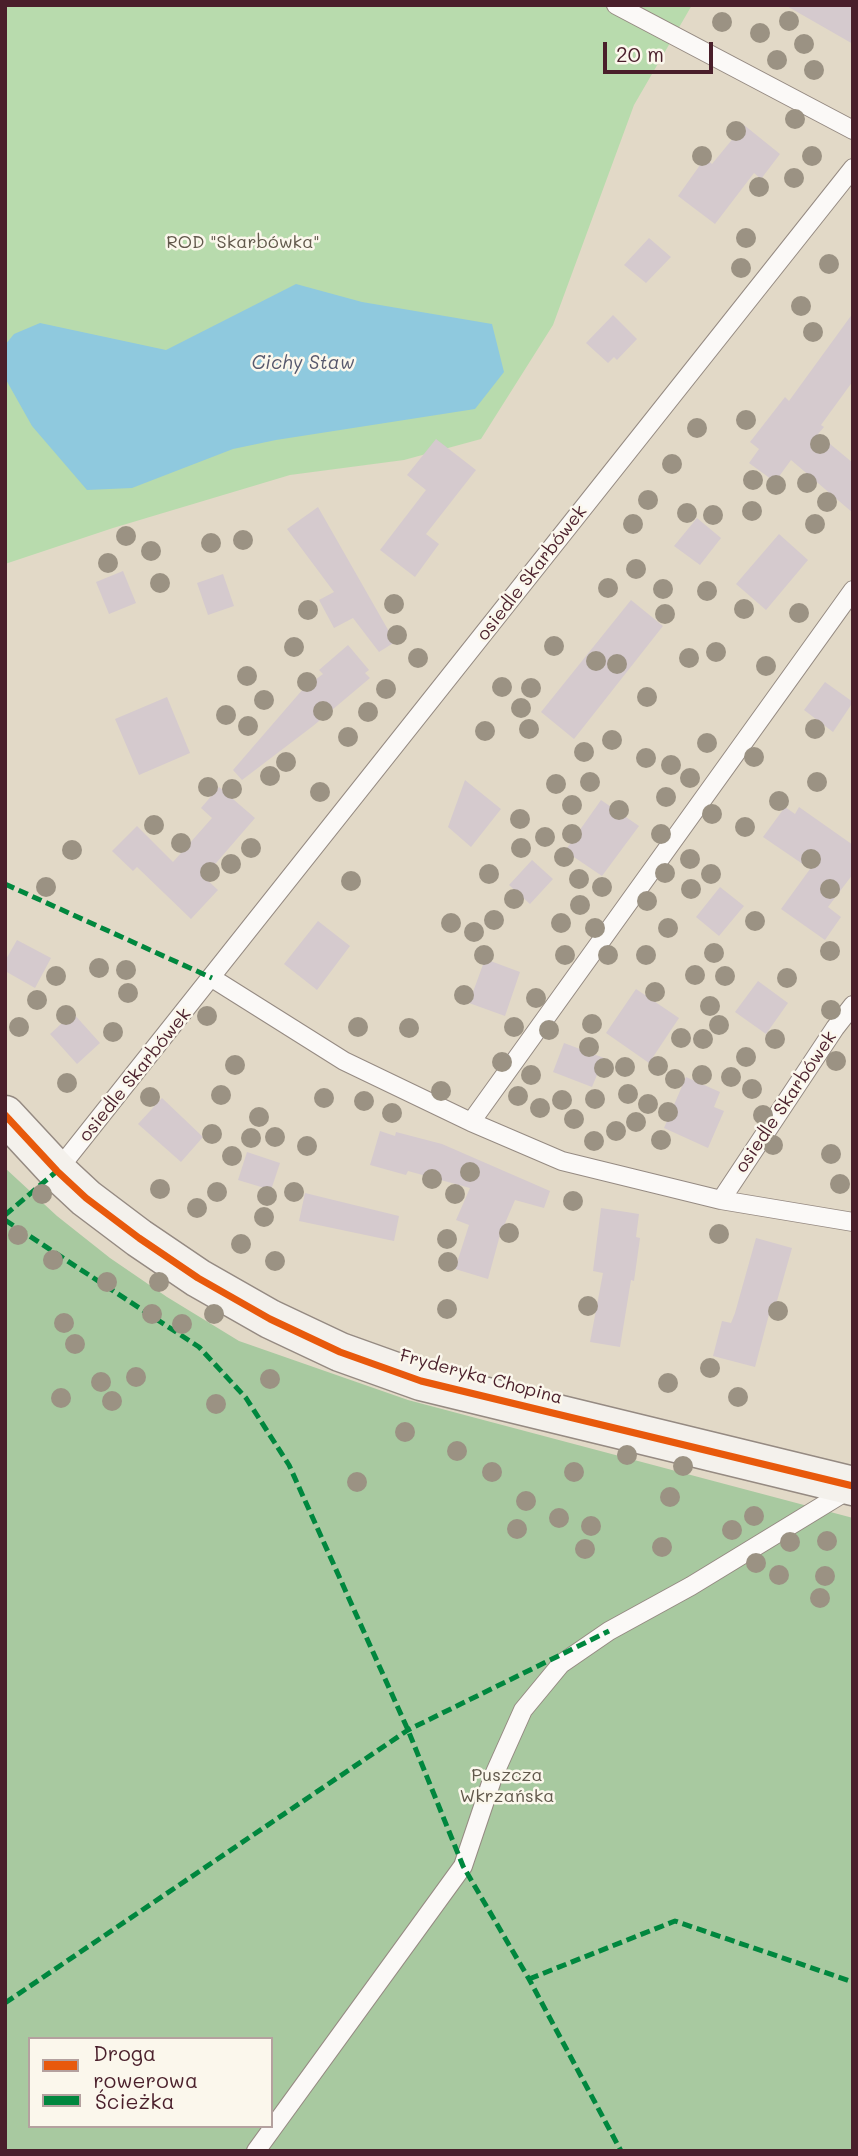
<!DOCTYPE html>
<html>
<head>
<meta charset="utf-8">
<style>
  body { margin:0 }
  #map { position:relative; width:858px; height:2156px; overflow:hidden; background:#e2d9c7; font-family:Mali,sans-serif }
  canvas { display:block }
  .frame { position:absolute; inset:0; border:7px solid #4a1f2b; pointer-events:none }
  .legend { position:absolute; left:28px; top:2037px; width:245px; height:91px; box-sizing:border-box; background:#fbf7ec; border:2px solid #b4a19f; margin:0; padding:9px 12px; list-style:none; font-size:21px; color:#4a1f2b }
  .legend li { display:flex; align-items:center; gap:14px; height:35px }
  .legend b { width:35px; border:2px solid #b4a19f }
  .scale { position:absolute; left:603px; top:42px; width:110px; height:32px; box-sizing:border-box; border:4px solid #4a1f2b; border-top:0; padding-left:9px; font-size:21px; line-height:24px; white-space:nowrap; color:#4a1f2b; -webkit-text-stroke:5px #fbf7ec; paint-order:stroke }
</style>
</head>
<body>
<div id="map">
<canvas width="858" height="2156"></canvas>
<div class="frame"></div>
<ul class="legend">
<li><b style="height:9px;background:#e8590c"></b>Droga rowerowa</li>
<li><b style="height:9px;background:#00873e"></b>Ścieżka</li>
</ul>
<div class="scale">20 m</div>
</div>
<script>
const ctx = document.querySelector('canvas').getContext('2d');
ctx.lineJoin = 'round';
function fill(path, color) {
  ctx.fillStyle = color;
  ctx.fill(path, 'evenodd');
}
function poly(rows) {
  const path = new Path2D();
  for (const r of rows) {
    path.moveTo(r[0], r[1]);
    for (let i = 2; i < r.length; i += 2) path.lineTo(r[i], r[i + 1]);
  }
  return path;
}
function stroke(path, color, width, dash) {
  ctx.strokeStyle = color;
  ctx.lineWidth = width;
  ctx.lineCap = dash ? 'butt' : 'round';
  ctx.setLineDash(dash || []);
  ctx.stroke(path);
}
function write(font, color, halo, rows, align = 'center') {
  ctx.font = font + ' Mali,sans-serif';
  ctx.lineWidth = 5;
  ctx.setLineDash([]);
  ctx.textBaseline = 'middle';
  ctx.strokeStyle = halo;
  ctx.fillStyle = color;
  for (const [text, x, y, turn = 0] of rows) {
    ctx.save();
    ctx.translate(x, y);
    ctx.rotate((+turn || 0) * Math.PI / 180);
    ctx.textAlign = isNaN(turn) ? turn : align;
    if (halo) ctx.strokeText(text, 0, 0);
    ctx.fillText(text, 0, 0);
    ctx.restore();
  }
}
fill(poly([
  [5,5,692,5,634,105,553,325,481,439,404,460,290,475,113,528,5,564]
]), '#b8dbad');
fill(poly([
  [5,1168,57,1216,110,1258,167,1297,239,1341,408,1400,853,1518,853,2151,5,2151],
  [30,2039,271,2039,271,2126,30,2126]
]), '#a8c9a0');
fill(poly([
  [296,284,362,302,492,324,504,372,475,409,276,440,233,449,132,488,87,490,32,426,5,378,5,345,14,334,40,323,166,350]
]), '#8fc9de');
fill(poly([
  [785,5,853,5,853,44],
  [744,125,780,154,761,179,754,173,715,224,678,196,705,158,712,164],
  [649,238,671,257,646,283,624,265],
  [853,313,853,381,821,425,824,427,818,434,853,463,853,513,791,460,775,482,749,463,759,449,750,442,785,397,789,401],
  [613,315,637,339,617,360,614,357,608,363,586,343],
  [436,439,476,470,426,534,439,544,415,577,380,550,426,490,407,475],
  [318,507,395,642,379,652,353,618,334,628,319,600,334,592,287,529],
  [697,518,721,538,700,565,674,546],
  [779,534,808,560,766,610,736,584],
  [123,571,136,603,109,614,96,582],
  [223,574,234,606,208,615,197,583],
  [631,600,663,626,574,739,541,712],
  [348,645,369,670,365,673,370,678,313,726,242,780,233,770,303,689,323,674,319,670],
  [825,682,853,702,833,732,804,710],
  [167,697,190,753,139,775,115,719],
  [465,780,501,809,471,847,448,827],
  [219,787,255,818,204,877,218,890,191,919,137,867,133,871,112,851,137,826,173,862,212,818,201,808],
  [601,800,639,826,602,876,565,851],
  [785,807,795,814,799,807,853,845,853,874,828,907,841,917,825,940,781,909,810,869,763,837],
  [532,860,553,879,530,904,509,885],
  [720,887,744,906,719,936,696,917],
  [318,921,350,946,317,990,284,964],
  [17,940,51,958,35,988,5,971,5,961],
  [485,959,520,972,505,1016,469,1003],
  [758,981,788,1003,766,1034,735,1012],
  [636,989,679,1018,649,1063,606,1033],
  [73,1013,100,1043,77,1064,50,1034],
  [564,1043,604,1058,592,1087,553,1072],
  [686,1077,720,1092,714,1107,724,1111,708,1148,664,1128],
  [162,1098,203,1137,181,1162,138,1124],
  [380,1131,395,1136,396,1132,442,1144,550,1191,544,1208,515,1200,500,1235,488,1279,455,1269,469,1225,456,1220,470,1188,408,1171,406,1175,370,1165],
  [247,1152,280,1163,271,1190,238,1180],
  [305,1193,399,1216,394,1241,299,1221],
  [601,1208,639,1214,636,1237,640,1238,634,1281,631,1280,620,1347,590,1342,603,1273,593,1271],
  [756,1238,792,1248,775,1308,771,1307,755,1367,713,1356,722,1321,731,1323,735,1313]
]), '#d5cace');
const lane = poly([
  [616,5,853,130],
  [212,978,344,1061,471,1122,562,1161,721,1200,853,1222],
  [471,1122,853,590],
  [57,1171,853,168],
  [721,1200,835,1028,853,1005],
  [256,2151,463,1866,493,1777,523,1710,561,1664,609,1631,691,1586,850,1489]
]);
const secondary = poly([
  [5,1115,57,1171,86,1198,139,1238,198,1278,270,1319,340,1352,421,1381,853,1486]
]);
stroke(lane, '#958a82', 20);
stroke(secondary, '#958a82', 41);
stroke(lane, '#fbf9f7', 18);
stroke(secondary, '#f4f1ec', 38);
stroke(poly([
  [5,884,212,978],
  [5,1215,57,1171],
  [5,1220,199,1347,246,1398,289,1465,408,1730,463,1866,529,1979,621,2151],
  [529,1979,675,1921,853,1982],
  [5,2003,408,1730,609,1631]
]), '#00873e', 5, [10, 5]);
stroke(poly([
  [5,1115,57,1171,86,1198,139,1238,198,1278,270,1319,340,1352,421,1381,853,1486]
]), '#e8590c', 7);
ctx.fillStyle = '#9b9283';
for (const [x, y] of [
  [789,21],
  [722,22],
  [760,33],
  [804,44],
  [777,60],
  [814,70],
  [795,119],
  [736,131],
  [702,156],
  [812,156],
  [794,178],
  [759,187],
  [746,238],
  [829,264],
  [741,268],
  [801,306],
  [813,332],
  [746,420],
  [697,428],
  [820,444],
  [672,464],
  [753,480],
  [807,483],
  [776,485],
  [648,500],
  [827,502],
  [752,511],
  [687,513],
  [713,515],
  [633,524],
  [815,524],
  [126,536],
  [243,540],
  [211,543],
  [151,551],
  [108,563],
  [636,569],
  [160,583],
  [608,588],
  [663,589],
  [707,591],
  [394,604],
  [744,609],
  [308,610],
  [799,613],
  [665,614],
  [397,635],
  [554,646],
  [294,647],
  [716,652],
  [418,658],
  [689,658],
  [596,661],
  [617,664],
  [766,666],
  [247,676],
  [307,682],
  [502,687],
  [531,688],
  [386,689],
  [647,697],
  [264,700],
  [521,708],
  [323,711],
  [368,712],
  [226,715],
  [248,726],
  [529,729],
  [815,729],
  [485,731],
  [348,737],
  [612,740],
  [707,743],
  [584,752],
  [754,757],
  [646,758],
  [286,762],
  [671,765],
  [270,776],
  [690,778],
  [590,782],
  [817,782],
  [556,784],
  [208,787],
  [232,789],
  [320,792],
  [666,797],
  [779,801],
  [572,805],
  [619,810],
  [712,814],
  [520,819],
  [154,825],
  [745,827],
  [572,834],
  [661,834],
  [545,837],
  [181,843],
  [251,848],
  [521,848],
  [72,850],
  [564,857],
  [690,859],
  [811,859],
  [231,864],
  [210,872],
  [665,873],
  [489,874],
  [711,874],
  [579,879],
  [351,881],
  [46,887],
  [602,887],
  [691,889],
  [830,889],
  [514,899],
  [647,901],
  [580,905],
  [494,920],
  [755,921],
  [451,923],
  [561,923],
  [595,928],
  [668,928],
  [474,932],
  [830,951],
  [714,953],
  [484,955],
  [565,955],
  [608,955],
  [646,955],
  [99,968],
  [126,970],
  [695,975],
  [56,976],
  [725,976],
  [787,978],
  [655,992],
  [128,993],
  [464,995],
  [536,998],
  [37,1000],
  [710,1006],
  [831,1010],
  [66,1015],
  [207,1016],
  [592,1024],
  [719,1025],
  [19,1027],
  [358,1027],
  [514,1027],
  [409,1028],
  [549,1030],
  [113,1032],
  [681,1038],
  [703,1039],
  [775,1039],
  [589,1047],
  [746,1057],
  [836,1061],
  [502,1062],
  [235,1065],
  [658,1066],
  [625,1067],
  [604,1068],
  [531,1075],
  [702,1075],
  [731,1077],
  [675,1079],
  [67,1083],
  [752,1089],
  [441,1091],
  [628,1094],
  [221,1095],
  [518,1096],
  [150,1097],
  [324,1098],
  [595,1099],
  [562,1100],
  [364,1101],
  [648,1104],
  [540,1108],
  [668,1112],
  [392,1113],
  [763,1115],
  [259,1117],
  [574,1119],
  [636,1122],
  [616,1131],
  [212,1134],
  [275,1137],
  [251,1138],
  [661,1140],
  [594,1141],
  [773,1145],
  [307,1146],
  [831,1154],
  [232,1156],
  [470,1172],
  [432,1179],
  [840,1184],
  [160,1189],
  [217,1192],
  [294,1192],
  [42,1194],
  [455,1194],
  [267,1196],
  [573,1201],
  [197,1208],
  [264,1217],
  [509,1233],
  [719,1234],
  [18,1235],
  [447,1239],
  [241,1244],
  [53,1260],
  [275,1261],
  [448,1262],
  [107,1282],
  [159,1282],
  [588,1306],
  [447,1309],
  [778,1311],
  [152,1314],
  [214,1314],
  [64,1323],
  [182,1324],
  [75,1344],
  [710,1368],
  [136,1377],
  [270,1379],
  [101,1382],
  [668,1383],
  [738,1397],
  [61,1398],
  [112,1401],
  [216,1404],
  [405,1432],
  [457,1451],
  [627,1455],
  [683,1466],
  [492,1472],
  [574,1472],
  [357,1482],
  [670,1497],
  [526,1501],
  [754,1516],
  [559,1518],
  [591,1526],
  [517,1529],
  [732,1530],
  [827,1541],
  [790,1542],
  [662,1547],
  [585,1549],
  [756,1563],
  [779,1575],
  [825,1576],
  [820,1598]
]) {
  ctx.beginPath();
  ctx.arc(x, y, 10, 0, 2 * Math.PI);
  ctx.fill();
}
write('18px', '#61584b', '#fbf7ec', [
  ["ROD \"Skarbówka\"",243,242],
  ["Puszcza",507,1775],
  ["Wkrzańska",507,1796]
]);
write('18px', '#4a1f2b', '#fbf7ec', [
  ["osiedle Skarbówek",532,573,-52],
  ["osiedle Skarbówek",135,1075,-51],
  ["osiedle Skarbówek",786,1102,-56],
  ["Fryderyka Chopina",481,1377,15]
]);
write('italic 19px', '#56586d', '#fbf7ec', [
  ["Cichy Staw",303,363]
]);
</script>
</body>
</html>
